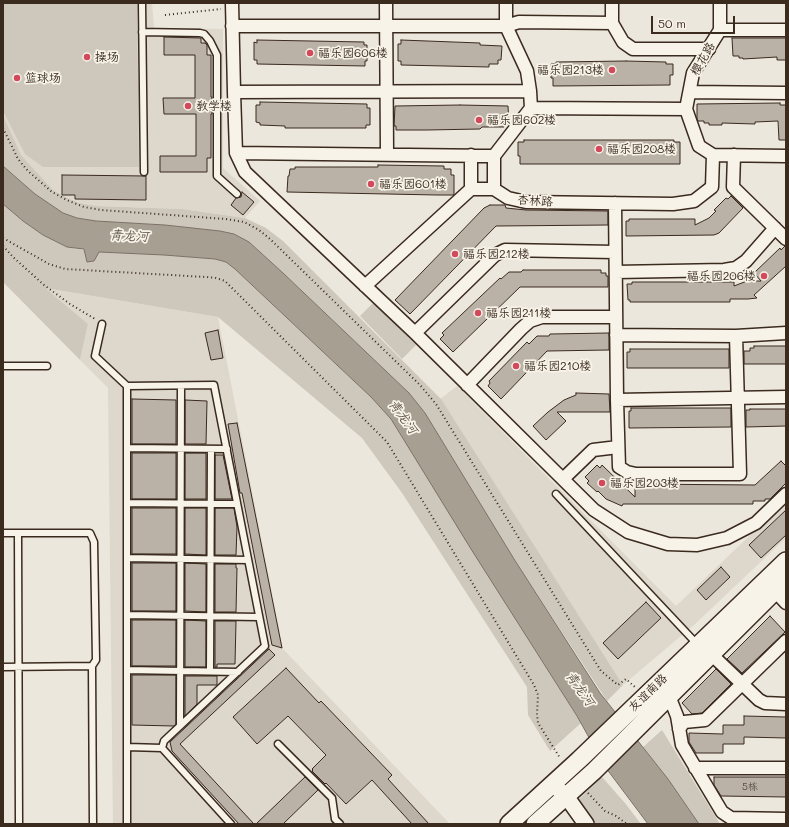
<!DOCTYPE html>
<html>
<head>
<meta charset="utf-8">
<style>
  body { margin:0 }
  #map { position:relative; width:789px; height:827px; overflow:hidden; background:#ece7dc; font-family:Mali,sans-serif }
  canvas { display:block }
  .frame { position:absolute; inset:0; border:4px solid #3b2a1e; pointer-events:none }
  .scale { position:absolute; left:651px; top:16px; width:84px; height:18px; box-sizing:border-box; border:2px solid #3b2a1e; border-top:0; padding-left:5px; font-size:12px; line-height:14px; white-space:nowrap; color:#3b2a1e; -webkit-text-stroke:3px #f7f3e8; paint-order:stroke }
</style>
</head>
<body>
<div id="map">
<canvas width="789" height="827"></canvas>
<div class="frame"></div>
<div class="scale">50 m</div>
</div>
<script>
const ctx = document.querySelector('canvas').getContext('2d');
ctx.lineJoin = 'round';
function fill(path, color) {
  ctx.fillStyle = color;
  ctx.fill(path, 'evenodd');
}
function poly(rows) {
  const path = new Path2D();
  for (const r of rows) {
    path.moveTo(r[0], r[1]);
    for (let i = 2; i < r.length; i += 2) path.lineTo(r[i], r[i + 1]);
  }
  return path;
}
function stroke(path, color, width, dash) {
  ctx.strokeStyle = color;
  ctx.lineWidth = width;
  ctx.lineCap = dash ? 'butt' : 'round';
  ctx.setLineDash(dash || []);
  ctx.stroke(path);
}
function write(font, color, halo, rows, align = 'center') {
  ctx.font = font + ' Mali,"LXGW WenKai TC",sans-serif';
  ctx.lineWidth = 3.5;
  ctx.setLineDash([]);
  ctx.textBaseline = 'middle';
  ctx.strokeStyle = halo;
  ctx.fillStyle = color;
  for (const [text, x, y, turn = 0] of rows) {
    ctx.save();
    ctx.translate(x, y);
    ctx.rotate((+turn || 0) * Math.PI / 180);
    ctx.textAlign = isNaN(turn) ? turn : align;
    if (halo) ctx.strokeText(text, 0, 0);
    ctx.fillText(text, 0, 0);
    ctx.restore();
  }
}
fill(poly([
  [3,3,152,3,154,28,223,29,223,168,260,201,245,218,182,209,97,206,79,203,53,190,21,155,3,115],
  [44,288,218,317,283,649,450,824,113,824,108,388,80,360,88,324],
  [457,386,676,606,786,501,786,538,695,624,623,685,440,399]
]), '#ddd7cc');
fill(poly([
  [3,3,137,3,139,167,43,167,25,154,3,111],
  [3,115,21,155,53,190,68,198,79,203,97,206,182,209,245,218,266,228,283,241,441,399,623,685,607,701,514,559,425,413,409,393,283,273,249,242,234,234,220,231,165,225,96,221,77,218,63,213,35,194,3,166],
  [3,204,23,221,43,235,67,247,99,252,164,255,215,259,226,262,235,269,371,397,391,419,581,723,550,751,528,715,527,687,402,493,362,438,218,317,45,288,88,324,80,360,3,282],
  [374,302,416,345,402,359,360,316],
  [662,730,720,824,699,824,668,779,643,747],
  [602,777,625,803,641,824,595,824,578,800]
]), '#cec8bc');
const water = poly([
  [3,166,35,194,63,213,77,218,96,221,165,225,220,231,234,234,249,242,283,273,409,393,425,413,514,559,600,693,668,779,699,824,648,824,606,768,577,716,471,549,391,419,371,397,235,269,226,262,215,259,164,255,99,252,94,261,87,262,84,249,67,247,43,235,23,221,3,204,3,166]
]);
fill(water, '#a89f93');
stroke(water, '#7c7064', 1);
const building = poly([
  [164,37,201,38,201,43,205,43,207,45,207,55,211,55,211,97,212,97,212,114,211,114,211,158,207,158,207,172,160,172,160,156,196,156,196,114,164,114,163,98,195,98,195,55,164,55,164,37],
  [732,38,786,38,786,60,777,60,777,57,743,59,743,58,739,58,739,56,733,56,732,38],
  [257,40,364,42,364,45,367,45,367,61,365,61,365,66,257,64,257,60,254,60,254,42,257,43,257,40],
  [401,40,480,43,480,45,502,46,501,60,498,60,498,64,489,64,489,67,401,65,401,61,398,61,398,44,401,44,401,40],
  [626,61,666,62,666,64,673,64,673,75,670,75,670,85,553,86,553,78,551,78,551,64,556,64,556,62,626,61],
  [260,102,367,104,367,108,370,108,370,125,366,125,366,128,285,128,285,126,260,125,260,123,256,122,256,105,260,105,260,102],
  [780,103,780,105,786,105,786,140,779,140,778,121,755,122,755,124,722,123,722,125,709,125,709,123,704,123,704,121,698,121,697,119,697,104,780,103],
  [460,105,508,106,509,124,504,124,504,127,482,127,480,129,427,130,396,130,396,126,394,126,395,106,460,105],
  [524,140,674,140,674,142,680,142,680,164,520,164,520,156,518,156,518,142,524,142,524,140],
  [378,165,444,166,444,169,451,169,451,175,454,175,454,195,437,195,287,192,288,176,289,176,290,169,295,169,295,167,378,167,378,165],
  [62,175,146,176,146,200,75,199,75,195,62,195,62,175],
  [242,192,254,202,243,215,231,205,236,198,241,197,242,192],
  [731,196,743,208,719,233,714,235,626,236,626,221,629,221,629,219,695,219,695,225,709,218,716,211,714,210,726,198,728,199,731,196],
  [490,205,505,205,506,208,526,210,608,211,608,225,496,226,410,314,395,300,484,208,490,205],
  [785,246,786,246,786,266,754,295,757,298,748,299,730,299,730,302,630,302,630,300,628,300,627,284,632,284,632,282,734,282,734,286,747,281,761,281,754,273,780,248,781,250,785,246],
  [523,270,601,270,601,273,606,273,606,276,608,276,608,287,520,287,453,352,440,339,444,335,442,333,500,278,501,279,509,272,521,272,523,270],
  [218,330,223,358,211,360,205,333,218,330],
  [609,333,609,350,547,351,501,399,488,386,490,383,489,381,527,342,529,344,537,336,549,336,550,334,609,333],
  [754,346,786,346,786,364,744,364,744,351,750,351,750,348,754,348,754,346],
  [630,349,729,349,729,368,627,368,627,352,630,352,630,349],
  [576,393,609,394,610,412,557,412,566,421,546,440,533,426,548,412,564,400,576,395,576,393],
  [132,399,176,400,176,444,132,444,132,399],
  [185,400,207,401,206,444,185,444,185,400],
  [631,408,731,408,731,427,629,428,629,411,631,411,631,408],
  [750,409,786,409,786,426,746,427,746,410,750,410,750,409],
  [237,423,282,648,272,645,242,493,240,493,228,424,237,423],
  [132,453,176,453,176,499,132,499,132,453],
  [185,453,206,453,206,499,185,499,185,453],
  [215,455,223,455,232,499,215,499,215,455],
  [781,461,786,466,786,483,770,499,765,499,765,501,753,501,753,504,623,504,622,506,606,499,598,491,597,492,587,483,589,481,585,477,597,465,600,468,602,465,635,497,635,484,755,485,781,461],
  [132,508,176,508,176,554,132,554,132,508],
  [185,508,206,508,206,555,185,554,185,508],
  [215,508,234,508,237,527,236,555,215,555,215,508],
  [786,510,786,535,761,558,749,545,786,510],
  [132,563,176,563,176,611,132,611,132,563],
  [185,563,206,564,206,612,185,611,185,563],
  [215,564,236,564,236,568,237,568,236,612,215,612,215,564],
  [721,567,730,577,706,600,697,590,721,567],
  [646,602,661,618,618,659,603,643,646,602],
  [770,616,785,632,742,673,727,659,770,616],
  [132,620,176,620,176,666,132,666,132,620],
  [185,620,206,621,206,667,185,667,185,620],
  [215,621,236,621,235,664,217,664,217,667,215,667,215,621],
  [269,649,275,655,180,744,254,824,239,824,172,751,170,742,269,649],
  [286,668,319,703,321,701,392,775,388,779,429,824,412,824,372,780,346,804,326,783,325,784,312,771,313,770,312,769,326,755,288,716,257,744,233,717,286,668],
  [716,669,731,684,702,713,692,714,682,703,716,669],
  [132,675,176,675,176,724,174,726,132,725,132,675],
  [185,676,217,676,217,685,197,685,197,704,185,716,185,676],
  [744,716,786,717,786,738,744,737,744,744,723,744,723,753,696,753,689,742,689,733,723,734,723,725,744,725,744,716],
  [305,777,318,790,283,824,256,824,305,777],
  [714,777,786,777,786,797,721,796,714,785,714,777]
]);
fill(building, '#bab2a7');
stroke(building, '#3b2a1e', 1);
const service = poly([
  [142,3,144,172],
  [142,32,200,33,204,34,210,41,217,55,217,106,234,108],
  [217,106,217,176,237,194],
  [102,324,95,356,127,386,214,385,265,646,164,741,162,748],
  [3,366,47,366],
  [127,448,227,449],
  [556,494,697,644],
  [127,503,237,504],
  [3,533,90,533,94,542,96,660,92,666,93,824],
  [18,533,19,824],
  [127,558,248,560],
  [127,615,259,617],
  [3,667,92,666],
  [127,670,238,672],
  [210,671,211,449],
  [180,725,181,386],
  [278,744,332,798,335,819,340,824],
  [127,747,162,748,231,824],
  [127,824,127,386]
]);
const minor = poly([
  [232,3,234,92,236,153,245,172,415,333,594,510,628,532,668,544,697,545,727,538,756,523,786,494],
  [386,3,387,153],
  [506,3,506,26,527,71,530,91,531,108],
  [612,3,612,23,623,42,633,49,709,49],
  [232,26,506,26,519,22,612,23],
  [720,30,786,30],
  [234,92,530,91],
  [690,92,786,93],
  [531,108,686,109],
  [236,153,494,156],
  [713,155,699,146,686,109,693,73,720,30,720,3],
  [713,155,786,156],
  [494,156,494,189,508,198,526,202,673,204,694,201,712,187,713,155],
  [494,156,531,108],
  [733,187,786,239],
  [733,187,734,155],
  [471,189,471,155],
  [615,203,617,400,619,467,627,472,636,474,740,474,736,336],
  [616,272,724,270,736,268,746,261,775,228],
  [365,286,471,189,494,189],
  [415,333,495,255,505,250,615,252],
  [616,335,736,336,786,333],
  [467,385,521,329,530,321,542,317,616,317],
  [617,400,786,397],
  [563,479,593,450,618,447],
  [775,591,786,603],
  [711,654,759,700,765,703,786,704],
  [669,696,677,716,682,745,722,812,731,818,786,819],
  [679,729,684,722,705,720,786,641],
  [695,768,786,768]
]);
const tertiary = poly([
  [558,789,566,796,586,824]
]);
const secondary = poly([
  [509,824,579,760,786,561],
  [535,824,594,771,786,580]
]);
stroke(service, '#3b2a1e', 9);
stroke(minor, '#3b2a1e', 15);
stroke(tertiary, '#3b2a1e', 18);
stroke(secondary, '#3b2a1e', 20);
stroke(poly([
  [165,15,221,9],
  [3,128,18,159,28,171,52,192,69,201,84,207,101,210,226,219,244,222,259,230,270,239,420,385,436,404,601,671,618,685,626,679,636,688],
  [3,238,49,264,65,269,206,277,216,278,225,281,387,442,534,685,538,695,537,714,538,723,560,758],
  [3,246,13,257,44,285,70,304,95,319],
  [588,793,605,811,616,816,627,824]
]), '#3b2a1e', 2, [1, 3]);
stroke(service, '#f7f3e8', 6);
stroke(minor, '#f7f3e8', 12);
stroke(tertiary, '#f7f3e8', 15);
stroke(secondary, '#f7f3e8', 17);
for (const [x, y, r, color] of [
  [310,53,4,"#d1495b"],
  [87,57,4,"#d1495b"],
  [612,70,4,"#d1495b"],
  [17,78,4,"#d1495b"],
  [188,106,4,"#d1495b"],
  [479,120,4,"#d1495b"],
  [599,149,4,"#d1495b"],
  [371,184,4,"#d1495b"],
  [455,254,4,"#d1495b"],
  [764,276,4,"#d1495b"],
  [478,313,4,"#d1495b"],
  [516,366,4,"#d1495b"],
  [602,483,4,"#d1495b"]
]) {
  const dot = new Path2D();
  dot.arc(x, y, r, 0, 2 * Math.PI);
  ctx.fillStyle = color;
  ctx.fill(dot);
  stroke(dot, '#f7f3e8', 1.5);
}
write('10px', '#5b4c40', null, [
  ["5栋",750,787]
]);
write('12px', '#3b2a1e', '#f7f3e8', [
  ["福乐园606楼",318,53],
  ["操场",95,57],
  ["福乐园213楼",604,70,"right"],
  ["篮球场",25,78],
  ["教学楼",196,106],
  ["福乐园602楼",487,120],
  ["福乐园208楼",607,149],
  ["福乐园601楼",379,184],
  ["福乐园212楼",463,254],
  ["福乐园206楼",756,276,"right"],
  ["福乐园211楼",486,313],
  ["福乐园210楼",524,366],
  ["福乐园203楼",610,483]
], 'left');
write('12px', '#3b2a1e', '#f7f3e8', [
  ["樱花路",703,59,-61],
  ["杏林路",535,201,4],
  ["友谊南路",648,693,-44]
]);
write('italic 13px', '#615347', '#f7f3e8', [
  ["青龙河",129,236,3],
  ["青龙河",403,417,54],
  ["青龙河",580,689,55]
]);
</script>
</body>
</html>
